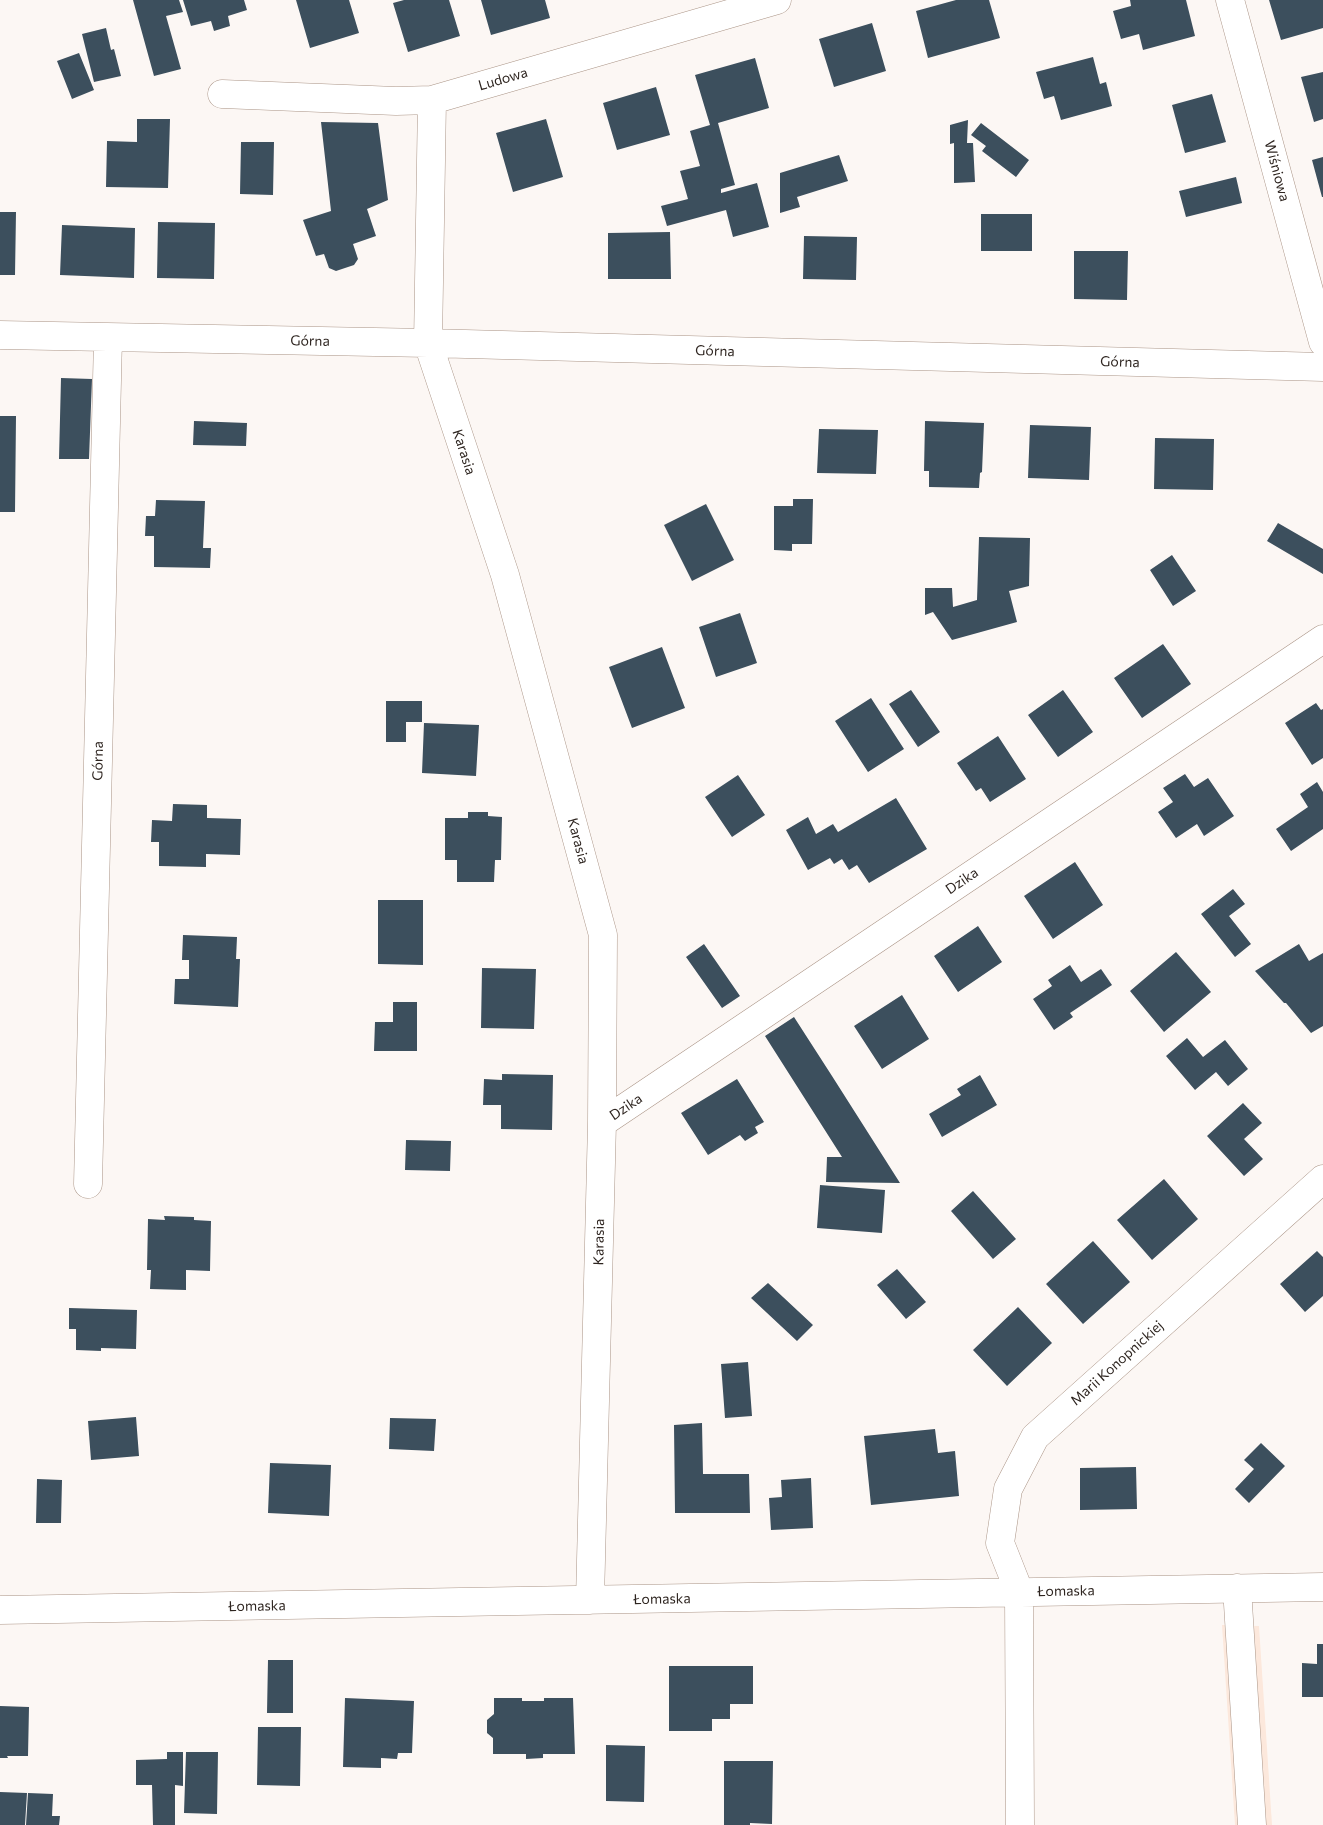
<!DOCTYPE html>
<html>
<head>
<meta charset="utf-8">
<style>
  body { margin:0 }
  canvas { display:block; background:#fcf7f4 }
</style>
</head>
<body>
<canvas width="1323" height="1825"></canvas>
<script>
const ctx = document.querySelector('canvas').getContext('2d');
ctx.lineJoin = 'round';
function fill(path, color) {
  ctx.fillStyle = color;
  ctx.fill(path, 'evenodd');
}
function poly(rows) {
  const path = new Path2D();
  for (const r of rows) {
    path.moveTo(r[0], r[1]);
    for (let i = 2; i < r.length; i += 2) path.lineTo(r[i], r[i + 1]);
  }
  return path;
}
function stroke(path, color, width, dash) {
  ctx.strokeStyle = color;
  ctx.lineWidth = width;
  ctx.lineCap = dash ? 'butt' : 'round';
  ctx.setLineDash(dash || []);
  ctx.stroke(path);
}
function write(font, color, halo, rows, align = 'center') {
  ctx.font = font + ' Commissioner,sans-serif';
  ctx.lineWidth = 5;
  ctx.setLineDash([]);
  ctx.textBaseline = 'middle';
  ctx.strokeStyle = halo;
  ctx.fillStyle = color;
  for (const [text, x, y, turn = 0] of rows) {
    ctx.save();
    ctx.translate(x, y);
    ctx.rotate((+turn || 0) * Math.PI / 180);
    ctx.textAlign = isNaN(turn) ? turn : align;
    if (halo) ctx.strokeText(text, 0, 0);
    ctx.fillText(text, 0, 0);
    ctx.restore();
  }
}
fill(poly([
  [1222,1625,1259,1626,1272,1825,1235,1825]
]), '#fce8dc');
fill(poly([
  [133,0,179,0,183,12,166,16,181,69,154,76],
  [183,0,244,0,247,10,228,16,230,26,214,31,211,21,191,26],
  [296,0,349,0,359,33,310,48],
  [404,0,449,0,460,36,408,52,393,3],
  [481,0,545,0,550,18,491,35],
  [956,0,989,0,1000,38,928,58,916,11],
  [1130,0,1186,0,1195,36,1143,50,1139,34,1121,39,1113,11,1131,6],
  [1269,0,1323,0,1323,28,1281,40],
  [872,23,886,71,834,87,819,39],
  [106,28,111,50,114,49,121,76,94,82,82,34],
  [79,53,94,90,72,99,57,61],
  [1093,57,1100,84,1106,82,1112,106,1061,120,1054,96,1044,99,1036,72],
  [755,58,769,108,718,123,735,185,721,189,721,193,757,183,769,227,733,237,726,210,667,226,661,206,688,199,680,171,700,166,690,131,710,125,695,75],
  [1323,72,1323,119,1314,122,1301,77],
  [656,87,670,135,617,150,603,103],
  [1212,94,1226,142,1185,153,1172,105],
  [137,119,170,119,168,188,106,187,107,141,137,142],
  [546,119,563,177,513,192,496,133],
  [968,120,967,143,973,143,975,182,954,183,954,143,950,144,950,125],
  [321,122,378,123,388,200,367,209,376,236,353,244,358,259,354,265,336,271,329,268,324,254,316,256,303,220,331,211],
  [981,123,1029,160,1016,177,982,151,986,146,971,135],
  [241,142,274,142,273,195,240,194],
  [839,155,848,181,797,197,800,207,780,213,780,173],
  [1323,157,1323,197,1322,197,1312,160],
  [1236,177,1242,203,1186,217,1179,191],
  [0,212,16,212,15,275,0,275],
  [981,214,1032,214,1032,251,981,251],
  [158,222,215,223,214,279,157,278],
  [62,225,135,228,134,278,60,275],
  [670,232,671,279,608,279,608,233],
  [804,236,857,237,856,280,803,279],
  [1074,251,1128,251,1127,300,1074,299],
  [61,378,92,379,89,459,59,459],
  [0,416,16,416,15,512,0,512],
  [194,421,247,423,246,446,193,445],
  [925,421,984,423,982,472,980,473,979,488,929,487,929,471,924,471],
  [1030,425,1091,427,1089,480,1028,478],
  [819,429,878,430,876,474,817,473],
  [1155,438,1214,439,1213,490,1154,489],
  [793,499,813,499,812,544,792,544,792,551,774,550,774,506,793,506],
  [156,500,205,501,203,548,211,548,210,568,154,567,154,536,145,536,146,516,155,516],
  [706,504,734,560,692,581,664,525],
  [1278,523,1323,549,1323,574,1267,541],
  [979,537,1030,538,1029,586,1009,591,1017,622,952,640,933,612,925,615,925,588,952,588,953,607,977,600],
  [1172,555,1196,591,1173,606,1150,570],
  [740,613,757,663,716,677,699,627],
  [1163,644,1191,684,1142,718,1114,678],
  [662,647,685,708,632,728,609,667],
  [911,690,940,732,918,747,889,704],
  [1063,690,1093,732,1058,757,1028,715],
  [871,698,904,749,868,772,835,721],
  [386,701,422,701,422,722,406,722,406,742,386,742],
  [1316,703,1321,710,1323,709,1323,758,1312,765,1285,723],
  [424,723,479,725,476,776,422,773],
  [998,736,1026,779,990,802,981,788,976,791,957,763],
  [1185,774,1194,787,1208,778,1234,816,1204,836,1197,824,1176,838,1158,812,1173,802,1163,788],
  [738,775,765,815,732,837,705,797],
  [1317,782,1323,792,1323,829,1291,851,1276,829,1308,807,1300,794],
  [896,798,927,849,869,883,857,865,849,870,842,859,834,864,830,858,808,870,786,830,808,817,816,834,833,824,838,832],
  [173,804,207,805,207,818,241,819,240,855,206,854,206,867,159,866,159,842,151,842,152,820,172,821],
  [468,812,488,812,488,816,502,817,501,860,495,860,494,882,457,882,457,860,445,860,445,818,468,818],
  [1075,862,1103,905,1053,939,1024,896],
  [1233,889,1245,904,1229,916,1251,944,1235,957,1201,914],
  [378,900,423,900,423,965,378,964],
  [978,926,1002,962,958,992,934,956],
  [183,935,237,937,236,959,240,959,238,1007,174,1004,175,979,189,979,189,960,182,960],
  [704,944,740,996,722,1008,686,957],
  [1299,944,1309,961,1323,953,1323,1026,1311,1033,1286,1003,1284,1003,1255,971],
  [1176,952,1211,992,1164,1032,1130,991],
  [1070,965,1081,982,1101,969,1112,985,1070,1013,1073,1017,1054,1030,1033,999,1052,986,1048,980],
  [482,968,536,969,534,1029,481,1028],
  [902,995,929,1039,882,1069,854,1026],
  [393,1002,417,1002,417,1051,374,1051,375,1022,393,1022],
  [794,1017,832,1076,900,1183,826,1182,827,1157,842,1157,765,1036],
  [1187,1038,1203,1057,1225,1040,1248,1069,1228,1086,1216,1072,1195,1090,1166,1056],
  [502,1074,553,1075,552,1130,501,1129,501,1105,483,1105,484,1079,502,1080],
  [980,1075,997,1105,942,1137,929,1114,961,1095,957,1089],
  [737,1079,764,1122,755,1127,758,1133,745,1141,740,1135,708,1155,681,1113],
  [1243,1103,1262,1123,1244,1139,1263,1159,1244,1176,1207,1136],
  [406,1140,451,1141,450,1171,405,1170],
  [1164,1179,1198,1219,1152,1260,1117,1220],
  [820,1185,885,1190,882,1233,817,1228],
  [973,1191,1016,1239,993,1259,951,1211],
  [164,1216,194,1217,194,1220,211,1221,210,1271,186,1270,186,1290,150,1289,151,1270,147,1270,148,1219,165,1220],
  [1093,1241,1130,1282,1083,1324,1046,1284],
  [1317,1251,1323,1257,1323,1296,1305,1312,1280,1284],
  [897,1269,926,1302,906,1319,877,1285],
  [768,1283,813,1325,797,1341,751,1298],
  [1018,1307,1052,1343,1007,1386,973,1350],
  [69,1308,137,1310,136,1349,101,1348,101,1351,76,1350,76,1329,69,1329],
  [748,1362,752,1416,725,1418,721,1364],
  [136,1417,139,1456,91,1460,88,1421],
  [390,1418,436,1419,434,1451,389,1449],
  [702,1423,703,1474,749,1474,750,1513,675,1513,674,1425],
  [935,1429,938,1453,955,1451,959,1496,871,1505,864,1436],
  [1261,1443,1285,1466,1249,1503,1235,1489,1254,1469,1244,1460],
  [270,1463,331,1465,329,1516,268,1513],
  [1136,1467,1137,1509,1080,1510,1080,1468],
  [811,1478,813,1528,771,1530,769,1498,782,1497,781,1480],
  [37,1479,62,1480,61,1523,36,1523],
  [1317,1644,1323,1644,1323,1697,1302,1697,1302,1663,1317,1664],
  [268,1660,293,1660,293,1713,267,1713],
  [669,1666,753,1666,753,1704,730,1704,730,1719,712,1719,712,1731,669,1731],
  [345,1698,414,1701,412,1753,398,1753,397,1759,381,1758,381,1768,343,1767],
  [494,1698,522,1698,522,1701,544,1701,544,1698,573,1698,575,1754,543,1754,543,1758,526,1759,526,1754,493,1754,493,1738,487,1733,487,1720,494,1714],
  [0,1706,29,1707,28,1756,7,1756,8,1758,0,1758],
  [258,1727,301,1727,300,1786,257,1785],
  [606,1745,645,1746,644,1802,606,1801],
  [167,1752,183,1752,183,1786,175,1785,175,1825,153,1825,152,1785,136,1785,136,1760,167,1759],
  [186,1752,218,1752,217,1814,184,1813],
  [724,1761,773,1761,772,1824,750,1823,750,1825,724,1825],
  [0,1792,27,1793,25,1825,0,1825],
  [28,1793,53,1794,52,1816,60,1816,59,1825,26,1825]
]), '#3c4f5d');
const minor = poly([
  [1230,0,1323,342],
  [222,94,396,101,432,100,777,0],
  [432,100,428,343,505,575,603,935,602,1123,590,1600],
  [0,335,428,343,1323,367],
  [602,1123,1323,639],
  [88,1184,108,338],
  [1237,1588,1252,1825],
  [0,1610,1323,1587],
  [1020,1825,1019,1591,1000,1543,1008,1489,1035,1437,1323,1179]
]);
stroke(minor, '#ab9587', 29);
stroke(minor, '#fff', 28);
write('14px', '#2e2520', '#fff', [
  ["Ludowa",503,79,-16],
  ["Wiśniowa",1277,171,75],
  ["Górna",310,341,1],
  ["Górna",715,351,2],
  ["Górna",1120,362,2],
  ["Karasia",464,452,72],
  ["Górna",98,761,-89],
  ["Karasia",578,841,75],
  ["Dzika",962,881,-34],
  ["Dzika",626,1107,-34],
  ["Karasia",599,1242,-89],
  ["Marii Konopnickiej",1117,1363,-42],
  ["Łomaska",1066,1591,-1],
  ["Łomaska",662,1599,-1],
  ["Łomaska",257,1606,-1]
]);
</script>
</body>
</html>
